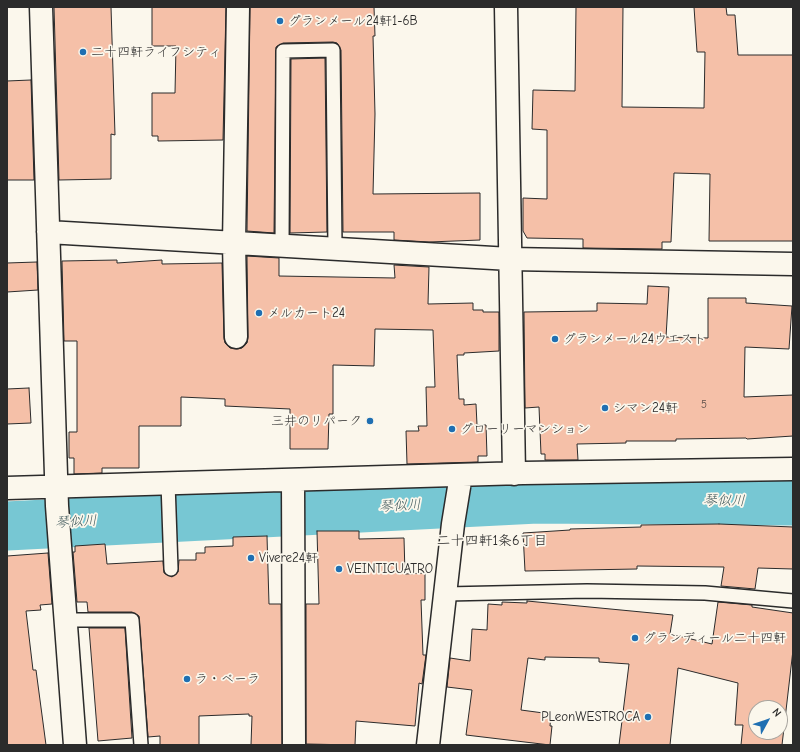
<!DOCTYPE html>
<html>
<head>
<meta charset="utf-8">
<style>
  body { margin:0 }
  #map { position:relative; width:800px; height:752px; overflow:hidden; background:#fbf7ec; font-family:"Comic Neue",sans-serif }
  canvas { display:block }
  .frame { position:absolute; inset:0; border:8px solid #2b2b2b; pointer-events:none }
  .north { position:absolute; left:748px; top:700px; width:40px; height:40px; box-sizing:border-box; background:#fbf7ec; border:1px solid #a8a59f; border-radius:50%; rotate:50deg; font-size:11px; font-weight:700; line-height:16px; text-align:center; color:#2b2b2b }
  .north::after { content:''; display:block; margin:auto; width:14px; height:18px; background:#1f6fb2; clip-path:polygon(50% 0,100% 100%,50% 72%,0 100%) }
</style>
</head>
<body>
<div id="map">
<canvas width="800" height="752"></canvas>
<div class="frame"></div>
<div class="north">N</div>
</div>
<script>
const ctx = document.querySelector('canvas').getContext('2d');
ctx.lineJoin = 'round';
function poly(rows) {
  const path = new Path2D();
  for (const r of rows) {
    path.moveTo(r[0], r[1]);
    for (let i = 2; i < r.length; i += 2) path.lineTo(r[i], r[i + 1]);
  }
  return path;
}
function stroke(path, color, width, dash) {
  ctx.strokeStyle = color;
  ctx.lineWidth = width;
  ctx.lineCap = dash ? 'butt' : 'round';
  ctx.setLineDash(dash || []);
  ctx.stroke(path);
}
function fill(path, color) {
  ctx.fillStyle = color;
  ctx.fill(path, 'evenodd');
}
function write(font, color, halo, rows, align = 'center') {
  ctx.font = font + ' "Comic Neue","Klee One",sans-serif';
  ctx.lineWidth = 3.5;
  ctx.setLineDash([]);
  ctx.textBaseline = 'middle';
  ctx.strokeStyle = halo;
  ctx.fillStyle = color;
  for (const [text, x, y, turn = 0] of rows) {
    ctx.save();
    ctx.translate(x, y);
    ctx.rotate((+turn || 0) * Math.PI / 180);
    ctx.textAlign = isNaN(turn) ? turn : align;
    if (halo) ctx.strokeText(text, 0, 0);
    ctx.fillText(text, 0, 0);
    ctx.restore();
  }
}
stroke(poly([
  [7,526,537,499,793,501]
]), '#77c7d3', 49);
const building = poly([
  [54,7,111,7,115,135,111,134,111,179,59,180,54,7],
  [152,7,226,7,223,140,158,141,158,136,152,136,152,93,175,93,176,46,152,46,152,7],
  [250,7,374,7,375,36,373,36,375,114,373,194,480,193,480,240,429,242,394,240,394,232,343,232,341,50,337,43,333,42,283,43,276,47,274,233,247,231,250,7],
  [576,7,623,7,622,107,704,108,705,52,697,52,694,7,726,7,727,15,735,15,738,55,793,55,793,241,709,241,710,174,674,173,671,242,662,242,662,249,583,248,583,239,527,238,523,231,523,198,547,199,547,130,532,129,533,90,575,91,576,7],
  [325,58,327,232,290,233,291,59,325,58],
  [31,80,34,180,7,180,7,81,31,80],
  [247,256,279,258,279,276,395,278,394,265,429,267,428,304,473,303,473,310,483,310,483,312,499,312,499,351,464,353,464,355,457,355,459,399,464,399,464,405,476,404,477,425,486,425,487,456,478,456,478,462,407,464,406,431,419,431,418,426,427,426,426,387,435,387,433,330,375,329,374,366,333,365,333,414,329,414,328,449,290,449,290,409,225,406,225,399,181,397,181,426,139,426,139,468,102,468,102,473,74,474,74,458,69,458,69,432,77,432,77,341,64,341,62,261,117,260,117,263,162,260,162,264,222,263,224,338,225,343,230,348,237,349,242,348,247,343,248,337,247,256],
  [37,262,38,290,7,292,7,263,37,262],
  [648,286,669,287,666,337,708,338,708,298,746,298,746,303,792,306,789,349,745,347,744,397,793,395,793,436,747,439,746,438,676,439,676,441,626,441,626,443,577,444,578,460,545,460,545,454,541,454,539,407,525,408,524,312,597,311,597,303,647,304,648,286],
  [29,388,31,423,7,424,7,389,29,388],
  [719,524,793,527,793,569,758,568,755,589,721,586,724,567,637,566,637,569,525,571,523,533,570,530,570,529,641,527,641,525,719,524],
  [317,531,359,531,359,539,404,538,405,574,425,573,425,600,421,600,423,655,426,655,422,684,419,683,415,726,356,721,355,745,306,744,306,604,319,604,317,531],
  [267,536,269,604,281,604,282,745,251,745,252,716,249,716,249,714,199,716,199,745,160,745,160,736,148,737,139,616,132,612,88,612,87,602,77,602,73,552,75,552,75,546,105,544,107,564,163,561,164,573,172,577,178,572,179,560,196,560,196,553,205,553,205,547,233,546,233,537,267,536],
  [48,553,52,604,40,605,41,610,26,611,33,670,36,670,46,745,7,745,7,556,48,553],
  [527,601,673,615,670,634,712,644,718,602,752,605,752,607,793,613,793,650,782,745,741,745,743,725,735,725,738,683,678,668,670,745,619,745,629,664,599,662,599,658,545,657,545,660,528,658,521,710,551,714,550,726,552,726,550,745,466,735,472,690,447,687,450,658,470,661,472,629,487,630,488,604,502,605,502,602,527,603,527,601],
  [756,708,780,708,780,732,756,732,756,708],
  [89,628,125,628,132,738,98,741,89,628]
]);
fill(building, '#f5c0a8');
stroke(building, '#2b2b2b', 1);
const lane = poly([
  [282,246,283,51,333,50,335,248],
  [168,483,171,569],
  [446,594,587,591,705,593,793,601],
  [66,620,132,620,141,745]
]);
const street = poly([
  [41,7,57,506,75,745],
  [506,7,514,474],
  [48,232,510,259,793,264],
  [236,337,234,243,238,7],
  [293,480,294,745],
  [7,488,523,473,793,469],
  [428,745,453,524,461,475]
]);
stroke(lane, '#2b2b2b', 16);
stroke(street, '#2b2b2b', 25);
stroke(lane, '#fbf7ec', 13);
stroke(street, '#fbf7ec', 22);
for (const [x, y, r, color] of [
  [280,21,4,"#1f6fb2"],
  [83,52,4,"#1f6fb2"],
  [259,313,4,"#1f6fb2"],
  [555,339,4,"#1f6fb2"],
  [605,408,4,"#1f6fb2"],
  [370,421,4,"#1f6fb2"],
  [452,429,4,"#1f6fb2"],
  [251,558,4,"#1f6fb2"],
  [339,569,4,"#1f6fb2"],
  [635,638,4,"#1f6fb2"],
  [187,679,4,"#1f6fb2"],
  [648,717,4,"#1f6fb2"]
]) {
  const dot = new Path2D();
  dot.arc(x, y, r, 0, 2 * Math.PI);
  ctx.fillStyle = color;
  ctx.fill(dot);
  stroke(dot, '#fbf7ec', 1.5);
}
write('11px', '#5e504a', null, [
  ["5",704,405]
]);
write('13px', '#2b2b2b', '#fbf7ec', [
  ["グランメール24軒1-6B",288,21],
  ["二十四軒ライフシティ",91,52],
  ["メルカート24",267,313],
  ["グランメール24ウエスト",563,339],
  ["シマン24軒",613,408],
  ["三井のリパーク",362,421,"right"],
  ["グローリーマンション",460,429],
  ["Vivere24軒",259,558],
  ["VEINTICUATRO",347,569],
  ["グランディール二十四軒",643,638],
  ["ラ・ベーラ",195,679],
  ["PLeonWESTROCA",640,717,"right"]
], 'left');
write('italic 14px', '#425a5d', '#fbf7ec', [
  ["琴似川",724,501,1],
  ["琴似川",400,506,-3],
  ["琴似川",76,522,-3]
]);
write('14px', '#2b2b2b', '#fbf7ec', [
  ["二十四軒1条6丁目",492,541]
]);
</script>
</body>
</html>
